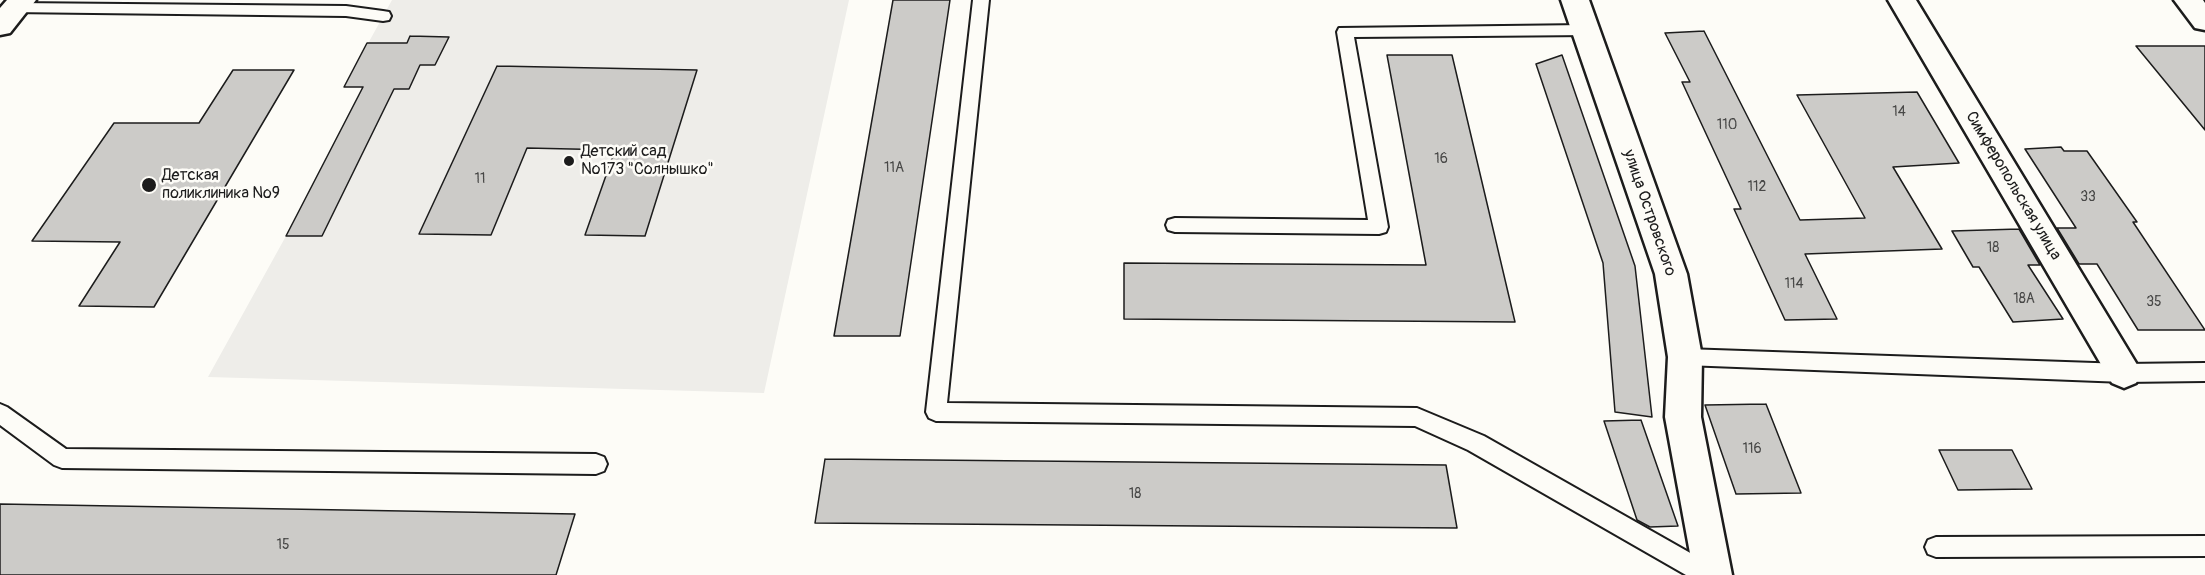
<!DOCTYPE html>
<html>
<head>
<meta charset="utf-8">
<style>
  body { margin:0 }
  canvas { display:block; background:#fdfcf7 }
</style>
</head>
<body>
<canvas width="2205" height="575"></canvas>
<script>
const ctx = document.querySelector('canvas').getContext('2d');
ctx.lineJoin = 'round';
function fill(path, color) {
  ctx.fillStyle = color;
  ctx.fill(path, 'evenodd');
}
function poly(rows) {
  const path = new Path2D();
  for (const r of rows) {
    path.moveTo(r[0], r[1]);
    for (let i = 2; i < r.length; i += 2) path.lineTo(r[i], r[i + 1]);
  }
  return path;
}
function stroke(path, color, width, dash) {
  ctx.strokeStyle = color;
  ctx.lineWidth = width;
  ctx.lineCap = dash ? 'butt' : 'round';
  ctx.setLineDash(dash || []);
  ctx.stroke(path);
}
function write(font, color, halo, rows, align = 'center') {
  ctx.font = font + ' Pangolin,sans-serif';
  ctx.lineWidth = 5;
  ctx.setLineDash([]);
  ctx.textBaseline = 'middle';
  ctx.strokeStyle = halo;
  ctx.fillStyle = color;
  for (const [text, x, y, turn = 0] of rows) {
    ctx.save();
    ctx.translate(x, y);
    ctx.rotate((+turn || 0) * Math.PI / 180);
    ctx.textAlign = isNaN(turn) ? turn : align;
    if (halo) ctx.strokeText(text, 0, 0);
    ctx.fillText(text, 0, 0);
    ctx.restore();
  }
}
fill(poly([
  [392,0,849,0,764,393,208,377,286,236,362,87,344,87]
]), '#eeede9');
const building = poly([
  [893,0,950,0,900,336,834,336,893,0],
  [1704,31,1800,220,1865,218,1797,95,1917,92,1959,163,1893,167,1942,249,1805,254,1837,319,1785,320,1734,209,1741,209,1682,82,1690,82,1665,33,1704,31],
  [410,36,449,37,435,65,420,65,409,89,394,89,322,236,286,236,363,87,344,87,367,43,407,43,410,36],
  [2136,46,2205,46,2205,130,2136,46],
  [1387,55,1452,55,1515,322,1124,319,1124,263,1426,265,1387,55],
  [1562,55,1635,266,1652,417,1615,412,1603,263,1536,64,1562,55],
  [497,66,697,70,645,236,585,235,615,150,527,148,491,235,419,234,497,66],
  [233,70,294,70,154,307,79,306,120,242,32,241,114,123,199,123,233,70],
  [2061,147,2064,151,2087,151,2137,222,2133,222,2205,330,2138,330,2097,264,2079,264,2057,228,2076,228,2025,149,2061,147],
  [2019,229,2040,265,2028,265,2063,319,2013,322,1979,267,1973,267,1952,231,2019,229],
  [1766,404,1801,493,1736,494,1705,405,1766,404],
  [1641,420,1678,526,1650,527,1637,520,1604,421,1641,420],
  [1939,450,2012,450,2032,489,1958,490,1939,450],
  [825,459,1446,465,1457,528,815,523,825,459],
  [0,504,575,514,556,575,0,575,0,504]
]);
fill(building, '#cccbc8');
stroke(building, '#1c1c1c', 1.5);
const service = poly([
  [973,0,989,0,947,403,1417,408,1484,436,1715,567,1718,575,1686,575,1468,450,1415,426,936,421,929,418,926,412,973,0],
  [15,3,346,6,383,11,389,12,391,16,389,20,383,21,346,16,9,12,7,8,9,4,15,3],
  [1585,25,1591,27,1593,31,1591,35,1354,37,1388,227,1386,232,1379,234,1175,232,1168,230,1166,225,1168,220,1175,218,1368,220,1337,32,1339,28,1585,25],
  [1685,349,2124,364,2205,363,2205,381,2124,382,1685,365,1678,363,1675,357,1678,351,1685,349],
  [0,404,7,407,66,449,596,454,604,457,607,464,604,471,596,474,62,468,54,465,0,425,0,404],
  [2205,536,2205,556,1936,557,1928,554,1925,547,1928,540,1936,537,2205,536]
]);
const minor = poly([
  [1561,0,1589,0,1687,274,1702,357,1701,417,1732,575,1694,575,1665,417,1668,357,1655,274,1561,0],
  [1888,0,1916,0,2136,363,2141,373,2136,383,2124,388,2112,383,1888,0],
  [2174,0,2203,0,2205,3,2205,30,2195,28,2174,0]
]);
const tertiary = poly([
  [7,0,36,0,10,33,0,35,0,8,7,0]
]);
stroke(service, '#1c1c1c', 4);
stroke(minor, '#1c1c1c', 5);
stroke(tertiary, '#1c1c1c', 5);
fill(service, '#fdfcf7');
fill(minor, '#fdfcf7');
fill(tertiary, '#fdfcf7');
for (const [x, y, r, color] of [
  [569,161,6,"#1c1c1c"],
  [149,185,8,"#1c1c1c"]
]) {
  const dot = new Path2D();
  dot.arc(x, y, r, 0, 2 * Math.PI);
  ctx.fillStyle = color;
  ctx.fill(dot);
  stroke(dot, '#fdfcf7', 2);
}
write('14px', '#484847', null, [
  ["14",1899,112],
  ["110",1727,125],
  ["16",1441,159],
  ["11А",894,168],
  ["11",480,179],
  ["112",1757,187],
  ["33",2088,197],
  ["18",1993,248],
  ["114",1794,284],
  ["18А",2024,299],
  ["35",2154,302],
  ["116",1752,449],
  ["18",1135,494],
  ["15",283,545]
]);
write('16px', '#1c1c1c', '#fdfcf7', [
  ["Детский сад",581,152],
  ["№173 \"Солнышко\"",581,170],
  ["Детская",162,176],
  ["поликлиника №9",162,194]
], 'left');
write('16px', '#1c1c1c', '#fdfcf7', [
  ["Симферопольская улица",2013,186,59],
  ["улица Островского",1649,213,71]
]);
</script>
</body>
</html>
